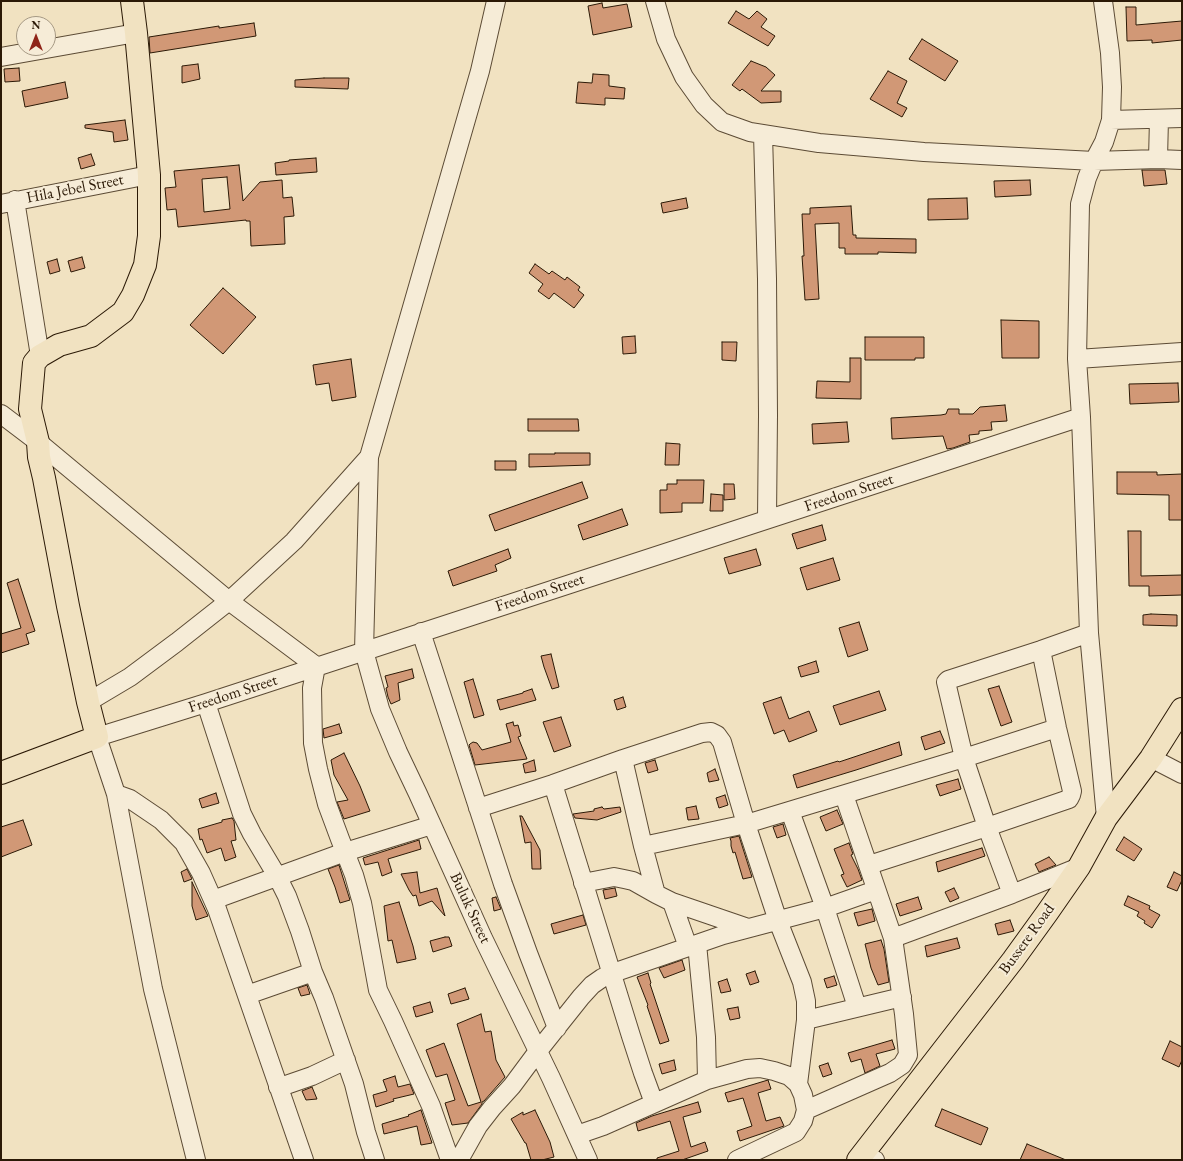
<!DOCTYPE html>
<html>
<head>
<meta charset="utf-8">
<style>
  body { margin:0 }
  #map { position:relative; width:1183px; height:1161px; overflow:hidden; background:#f1e2c1; font-family:"EB Garamond",serif }
  canvas { display:block }
  .frame { position:absolute; inset:0; border:2px solid #2b1906; pointer-events:none }
  .north { position:absolute; left:16px; top:16px; width:40px; height:40px; box-sizing:border-box; background:#f6ecd7; border:1px solid #a59883; border-radius:50%; rotate:0deg; font-size:11px; font-weight:700; line-height:16px; text-align:center; color:#2b1906 }
  .north::after { content:''; display:block; margin:auto; width:14px; height:18px; background:#8f2418; clip-path:polygon(50% 0,100% 100%,50% 72%,0 100%) }
</style>
</head>
<body>
<div id="map">
<canvas width="1183" height="1161"></canvas>
<div class="frame"></div>
<div class="north">N</div>
</div>
<script>
const ctx = document.querySelector('canvas').getContext('2d');
ctx.lineJoin = 'round';
function fill(path, color) {
  ctx.fillStyle = color;
  ctx.fill(path, 'evenodd');
}
function poly(rows) {
  const path = new Path2D();
  for (const r of rows) {
    path.moveTo(r[0], r[1]);
    for (let i = 2; i < r.length; i += 2) path.lineTo(r[i], r[i + 1]);
  }
  return path;
}
function stroke(path, color, width, dash) {
  ctx.strokeStyle = color;
  ctx.lineWidth = width;
  ctx.lineCap = dash ? 'butt' : 'round';
  ctx.setLineDash(dash || []);
  ctx.stroke(path);
}
function write(font, color, halo, rows, align = 'center') {
  ctx.font = font + ' "EB Garamond",serif';
  ctx.lineWidth = 4;
  ctx.setLineDash([]);
  ctx.textBaseline = 'middle';
  ctx.strokeStyle = halo;
  ctx.fillStyle = color;
  for (const [text, x, y, turn = 0] of rows) {
    ctx.save();
    ctx.translate(x, y);
    ctx.rotate((+turn || 0) * Math.PI / 180);
    ctx.textAlign = isNaN(turn) ? turn : align;
    if (halo) ctx.strokeText(text, 0, 0);
    ctx.fillText(text, 0, 0);
    ctx.restore();
  }
}
const building = poly([
  [602,3,603,8,627,4,632,27,593,35,588,6,602,3],
  [1126,7,1136,7,1136,25,1182,21,1182,40,1152,43,1152,40,1127,41,1126,7],
  [736,11,749,19,757,11,767,19,761,27,775,36,768,46,728,23,736,11],
  [254,23,256,36,150,53,149,37,219,26,219,28,254,23],
  [922,39,958,61,945,81,909,59,922,39],
  [751,61,766,67,775,75,761,91,781,91,781,102,761,103,742,89,740,91,732,85,751,61],
  [198,64,200,79,182,83,182,66,198,64],
  [19,68,20,81,5,82,4,69,19,68],
  [888,71,907,81,897,103,907,108,902,117,870,99,888,71],
  [593,74,609,75,609,86,625,88,624,99,605,98,605,105,576,103,578,82,592,83,593,74],
  [324,78,349,78,348,89,295,87,295,80,324,78],
  [65,82,68,98,25,107,22,91,65,82],
  [125,120,128,140,114,142,113,132,85,128,85,125,125,120],
  [91,154,95,165,81,169,78,158,91,154],
  [316,158,317,172,276,175,275,163,289,161,289,160,316,158],
  [239,165,243,201,260,182,282,180,283,198,292,197,294,216,284,217,285,244,251,246,250,221,246,221,246,220,178,227,176,209,167,210,165,188,176,187,174,171,239,165],
  [227,177,230,209,204,212,202,179,227,177],
  [1142,170,1165,170,1167,184,1144,186,1142,170],
  [1030,180,1031,195,995,197,994,181,1030,180],
  [686,198,688,208,663,213,661,203,686,198],
  [967,198,968,219,928,220,928,199,967,198],
  [851,206,853,235,856,235,856,238,916,239,916,253,878,252,878,254,845,254,845,248,839,248,839,223,815,224,819,299,805,300,802,256,804,256,802,214,810,214,810,208,851,206],
  [82,257,85,268,71,272,68,261,82,257],
  [57,259,60,271,50,274,47,262,57,259],
  [535,264,549,274,552,271,565,280,567,277,580,287,578,290,584,295,574,308,554,293,549,299,538,291,543,284,529,273,535,264],
  [223,288,256,317,223,354,190,325,223,288],
  [1001,320,1039,321,1039,358,1002,358,1001,320],
  [635,336,636,353,623,354,622,337,635,336],
  [865,337,924,337,924,358,915,358,915,360,865,360,865,337],
  [722,342,737,342,736,361,722,360,722,342],
  [850,358,861,358,861,399,816,398,817,381,850,382,850,358],
  [351,359,356,397,332,401,329,383,316,385,313,365,351,359],
  [1178,383,1179,402,1130,404,1129,384,1178,383],
  [1005,405,1007,421,991,422,992,430,979,431,979,434,969,435,970,442,953,448,947,449,943,436,892,439,891,418,941,415,946,414,948,409,959,409,959,414,973,414,980,407,1005,405],
  [528,419,578,419,579,431,528,431,528,419],
  [847,422,849,442,813,444,812,424,847,422],
  [666,443,680,444,679,465,665,465,666,443],
  [555,453,590,453,590,465,529,467,529,454,555,454,555,453],
  [495,461,516,461,516,470,495,470,495,461],
  [1117,472,1157,472,1157,475,1182,474,1182,520,1169,520,1169,495,1117,494,1117,472],
  [677,480,704,480,703,503,682,503,682,512,660,513,660,490,667,490,667,484,677,484,677,480],
  [582,482,588,498,495,531,489,515,582,482],
  [724,484,734,484,735,499,724,500,724,484],
  [711,494,723,495,723,511,710,511,711,494],
  [622,509,628,525,583,540,578,525,622,509],
  [822,525,826,540,797,549,792,534,822,525],
  [1128,531,1141,531,1141,576,1182,575,1182,595,1149,596,1149,586,1129,586,1128,531],
  [508,549,511,558,495,565,497,571,453,586,448,571,508,549],
  [756,549,761,565,729,574,724,558,756,549],
  [833,558,840,580,807,590,800,568,833,558],
  [18,579,35,631,26,634,29,644,1,653,1,634,21,628,7,583,18,579],
  [1151,614,1177,615,1177,626,1143,625,1143,615,1151,614],
  [859,622,868,650,848,657,839,628,859,622],
  [551,654,559,687,552,689,544,667,541,656,551,654],
  [816,661,819,672,801,677,798,667,816,661],
  [412,669,414,678,398,683,400,700,391,704,388,697,386,688,388,687,385,676,412,669],
  [473,679,484,715,474,718,464,682,473,679],
  [999,686,1012,722,1001,726,988,689,999,686],
  [532,689,536,700,500,710,497,700,523,693,523,692,532,689],
  [879,691,886,710,840,725,833,706,879,691],
  [623,697,626,707,617,710,614,700,623,697],
  [781,697,789,719,809,711,817,731,789,742,784,730,774,734,763,703,781,697],
  [561,717,571,746,554,752,543,722,561,717],
  [513,722,514,726,518,725,521,736,518,737,527,759,475,765,469,745,470,744,473,742,477,743,482,750,511,742,506,724,513,722],
  [339,724,342,733,324,738,323,729,339,724],
  [940,731,945,743,925,750,921,737,940,731],
  [899,742,902,755,856,770,797,788,793,775,838,761,839,762,899,742],
  [344,753,360,786,370,811,344,819,337,802,348,800,334,775,331,760,344,753],
  [534,760,536,771,525,773,523,764,534,760],
  [655,760,658,770,648,773,645,763,655,760],
  [715,769,719,780,709,782,707,773,715,769],
  [958,779,961,789,940,796,936,785,958,779],
  [216,793,219,803,202,808,199,799,216,793],
  [725,795,728,805,719,808,716,798,725,795],
  [696,806,699,819,688,820,686,808,696,806],
  [602,807,604,809,620,807,621,812,597,820,575,818,573,814,594,811,594,809,602,807],
  [837,810,843,824,826,831,820,817,837,810],
  [520,816,522,816,540,850,541,869,532,869,531,842,525,843,520,816],
  [232,818,234,821,236,840,231,841,236,857,225,861,221,848,207,853,202,839,200,840,198,829,222,822,222,820,232,818],
  [23,820,32,845,1,857,1,827,23,820],
  [783,824,786,835,777,838,773,827,783,824],
  [739,836,752,877,743,879,735,852,733,853,731,846,731,841,730,838,739,836],
  [1124,837,1142,849,1134,861,1116,850,1124,837],
  [419,840,421,849,388,859,392,872,382,876,378,862,365,865,363,858,419,840],
  [849,843,853,854,851,855,858,869,862,880,847,887,841,875,844,874,834,849,849,843],
  [982,848,985,856,938,872,936,862,982,848],
  [1049,857,1056,865,1039,872,1035,864,1049,857],
  [339,865,350,900,340,903,335,887,328,869,339,865],
  [187,869,192,879,184,882,181,872,187,869],
  [417,872,420,893,437,888,445,916,432,901,419,906,416,895,413,896,409,890,401,874,417,872],
  [1174,872,1182,876,1182,880,1177,891,1167,887,1174,872],
  [192,882,208,916,196,920,192,906,192,882],
  [615,888,617,896,605,899,603,890,615,888],
  [954,888,959,898,950,902,945,892,954,888],
  [1128,896,1150,906,1149,909,1160,915,1152,928,1144,923,1145,921,1137,916,1139,912,1124,905,1128,896],
  [496,897,501,909,494,911,492,898,496,897],
  [918,897,922,909,900,916,896,904,918,897],
  [399,902,413,946,416,959,397,963,392,940,388,941,384,906,399,902],
  [872,909,875,921,858,926,854,913,872,909],
  [583,915,586,925,554,934,551,924,583,915],
  [1010,920,1014,931,998,935,995,924,1010,920],
  [445,937,449,937,452,946,433,952,430,941,445,937],
  [957,938,960,948,927,957,925,946,957,938],
  [881,940,884,949,889,982,878,985,871,968,865,944,881,940],
  [682,960,685,970,664,978,659,968,682,960],
  [755,971,759,982,750,985,746,974,755,971],
  [648,973,651,983,650,984,669,1041,660,1044,647,1006,648,1005,637,977,648,973],
  [834,976,837,985,827,988,824,979,834,976],
  [727,979,731,991,721,993,718,982,727,979],
  [307,985,310,994,301,996,298,988,307,985],
  [465,988,469,999,451,1004,448,994,465,988],
  [430,1002,433,1012,416,1017,413,1007,430,1002],
  [738,1007,740,1018,730,1020,727,1009,738,1007],
  [481,1014,485,1032,491,1031,496,1060,505,1077,484,1101,482,1102,482,1104,468,1123,452,1125,445,1103,455,1100,447,1074,436,1077,426,1050,444,1043,468,1106,481,1102,457,1024,481,1014],
  [892,1040,895,1049,876,1054,880,1066,865,1073,861,1059,851,1062,848,1053,892,1040],
  [1170,1041,1182,1047,1182,1060,1179,1067,1162,1059,1170,1041],
  [674,1060,676,1070,662,1074,659,1064,674,1060],
  [828,1063,832,1074,823,1077,819,1066,828,1063],
  [395,1076,398,1087,410,1084,414,1094,393,1099,394,1101,376,1107,373,1095,387,1091,383,1080,395,1076],
  [768,1080,771,1089,758,1093,766,1121,780,1117,784,1126,740,1141,737,1131,752,1126,743,1098,728,1102,725,1093,768,1080],
  [312,1087,317,1099,306,1100,302,1091,312,1087],
  [698,1102,701,1112,683,1117,691,1147,705,1142,708,1151,682,1160,657,1160,657,1158,679,1151,670,1121,638,1131,636,1123,652,1116,698,1102],
  [942,1109,988,1128,981,1145,935,1126,942,1109],
  [421,1110,432,1143,421,1145,417,1126,384,1134,382,1124,409,1116,408,1115,421,1110],
  [535,1110,550,1142,554,1157,542,1160,531,1160,526,1143,525,1143,511,1119,523,1112,523,1115,535,1110],
  [1027,1144,1066,1160,1020,1160,1027,1144]
]);
fill(building, '#d19876');
stroke(building, '#2b1906', 1);
const minor = poly([
  [496,1,480,71,369,457,364,651,380,709,398,752,418,794,483,938,551,1078,588,1160],
  [655,1,666,39,684,77,704,105,722,122,750,132,819,143,924,152,1094,161,1158,159,1182,160],
  [1103,1,1110,53,1112,87,1111,120,1104,142,1094,161,1087,178,1080,204,1077,359,1081,417,1089,633,1106,818],
  [1,57,136,33],
  [1111,120,1182,118],
  [763,134,767,279,768,415,767,519],
  [1158,159,1159,119],
  [15,200,40,356],
  [1,204,149,175],
  [1077,359,1182,352],
  [1,414,38,442,229,601,316,666,312,688,313,743,318,769,327,804,340,839,354,875,362,903,378,990,393,1021,431,1106,450,1160],
  [421,632,503,884,528,953,557,1028],
  [88,702,130,677,177,642,229,601,294,541,369,457],
  [206,703,242,814,252,834,277,876,287,896,300,931,313,972,324,998,354,1084,366,1132,375,1160],
  [1151,758,1182,774],
  [623,759,643,846,656,894,672,902,748,928],
  [553,784,631,1036,643,1073,654,1103],
  [116,794,130,799,161,820,184,843,201,873,217,909,304,1160],
  [478,808,553,784,623,759,702,733,711,732,717,735,722,742,746,824,778,921,802,982,806,1001,806,1020,798,1084],
  [790,811,825,908,857,1007],
  [643,846,746,824,964,758,1057,728],
  [869,865,987,827,1069,799,1071,795,1072,791,1057,728,1041,650],
  [583,883,614,877,624,879,633,881,656,894],
  [1012,894,987,827,964,758,946,682,948,680,1041,650,1089,633],
  [213,900,345,852,432,825],
  [672,902,688,947],
  [893,938,1012,894,1079,867],
  [697,944,706,1037,707,1080],
  [247,995,313,972],
  [806,1020,902,997],
  [278,1087,286,1085,312,1076,346,1060],
  [806,1110,890,1073,902,1065,908,1055,904,1014,893,938,844,795],
  [577,1135,603,1126,707,1080,747,1069,760,1068,774,1071,789,1076,798,1084,803,1095,806,1110,803,1121,796,1132,737,1160],
  [862,1155,875,1160],
  [196,1160,153,989,116,794,97,737,206,703,1081,417],
  [459,1160,478,1126,492,1108,512,1086,538,1051,581,997,592,985,602,978,613,973,723,935,825,908,876,890]
]);
const major = poly([
  [1,773,97,737,88,702,68,606,44,478,39,457,38,442,30,409,34,363,40,356,59,345,91,336,123,312,133,295,145,265,149,236,149,175,136,33,132,1],
  [858,1160,1013,960,1047,913,1079,867,1106,818,1151,758,1182,709]
]);
stroke(minor, '#5c4b35', 20);
stroke(major, '#2b1906', 24);
stroke(minor, '#f6ecd7', 18);
stroke(major, '#f1e2c1', 22);
write('16px', '#2b1906', '#f6ecd7', [
  ["Hila Jebel Street",75,189,-11],
  ["Freedom Street",849,493,-18],
  ["Freedom Street",540,593,-18],
  ["Freedom Street",233,694,-18],
  ["Buluk Street",470,908,65],
  ["Bussere Road",1027,939,-54]
]);
</script>
</body>
</html>
